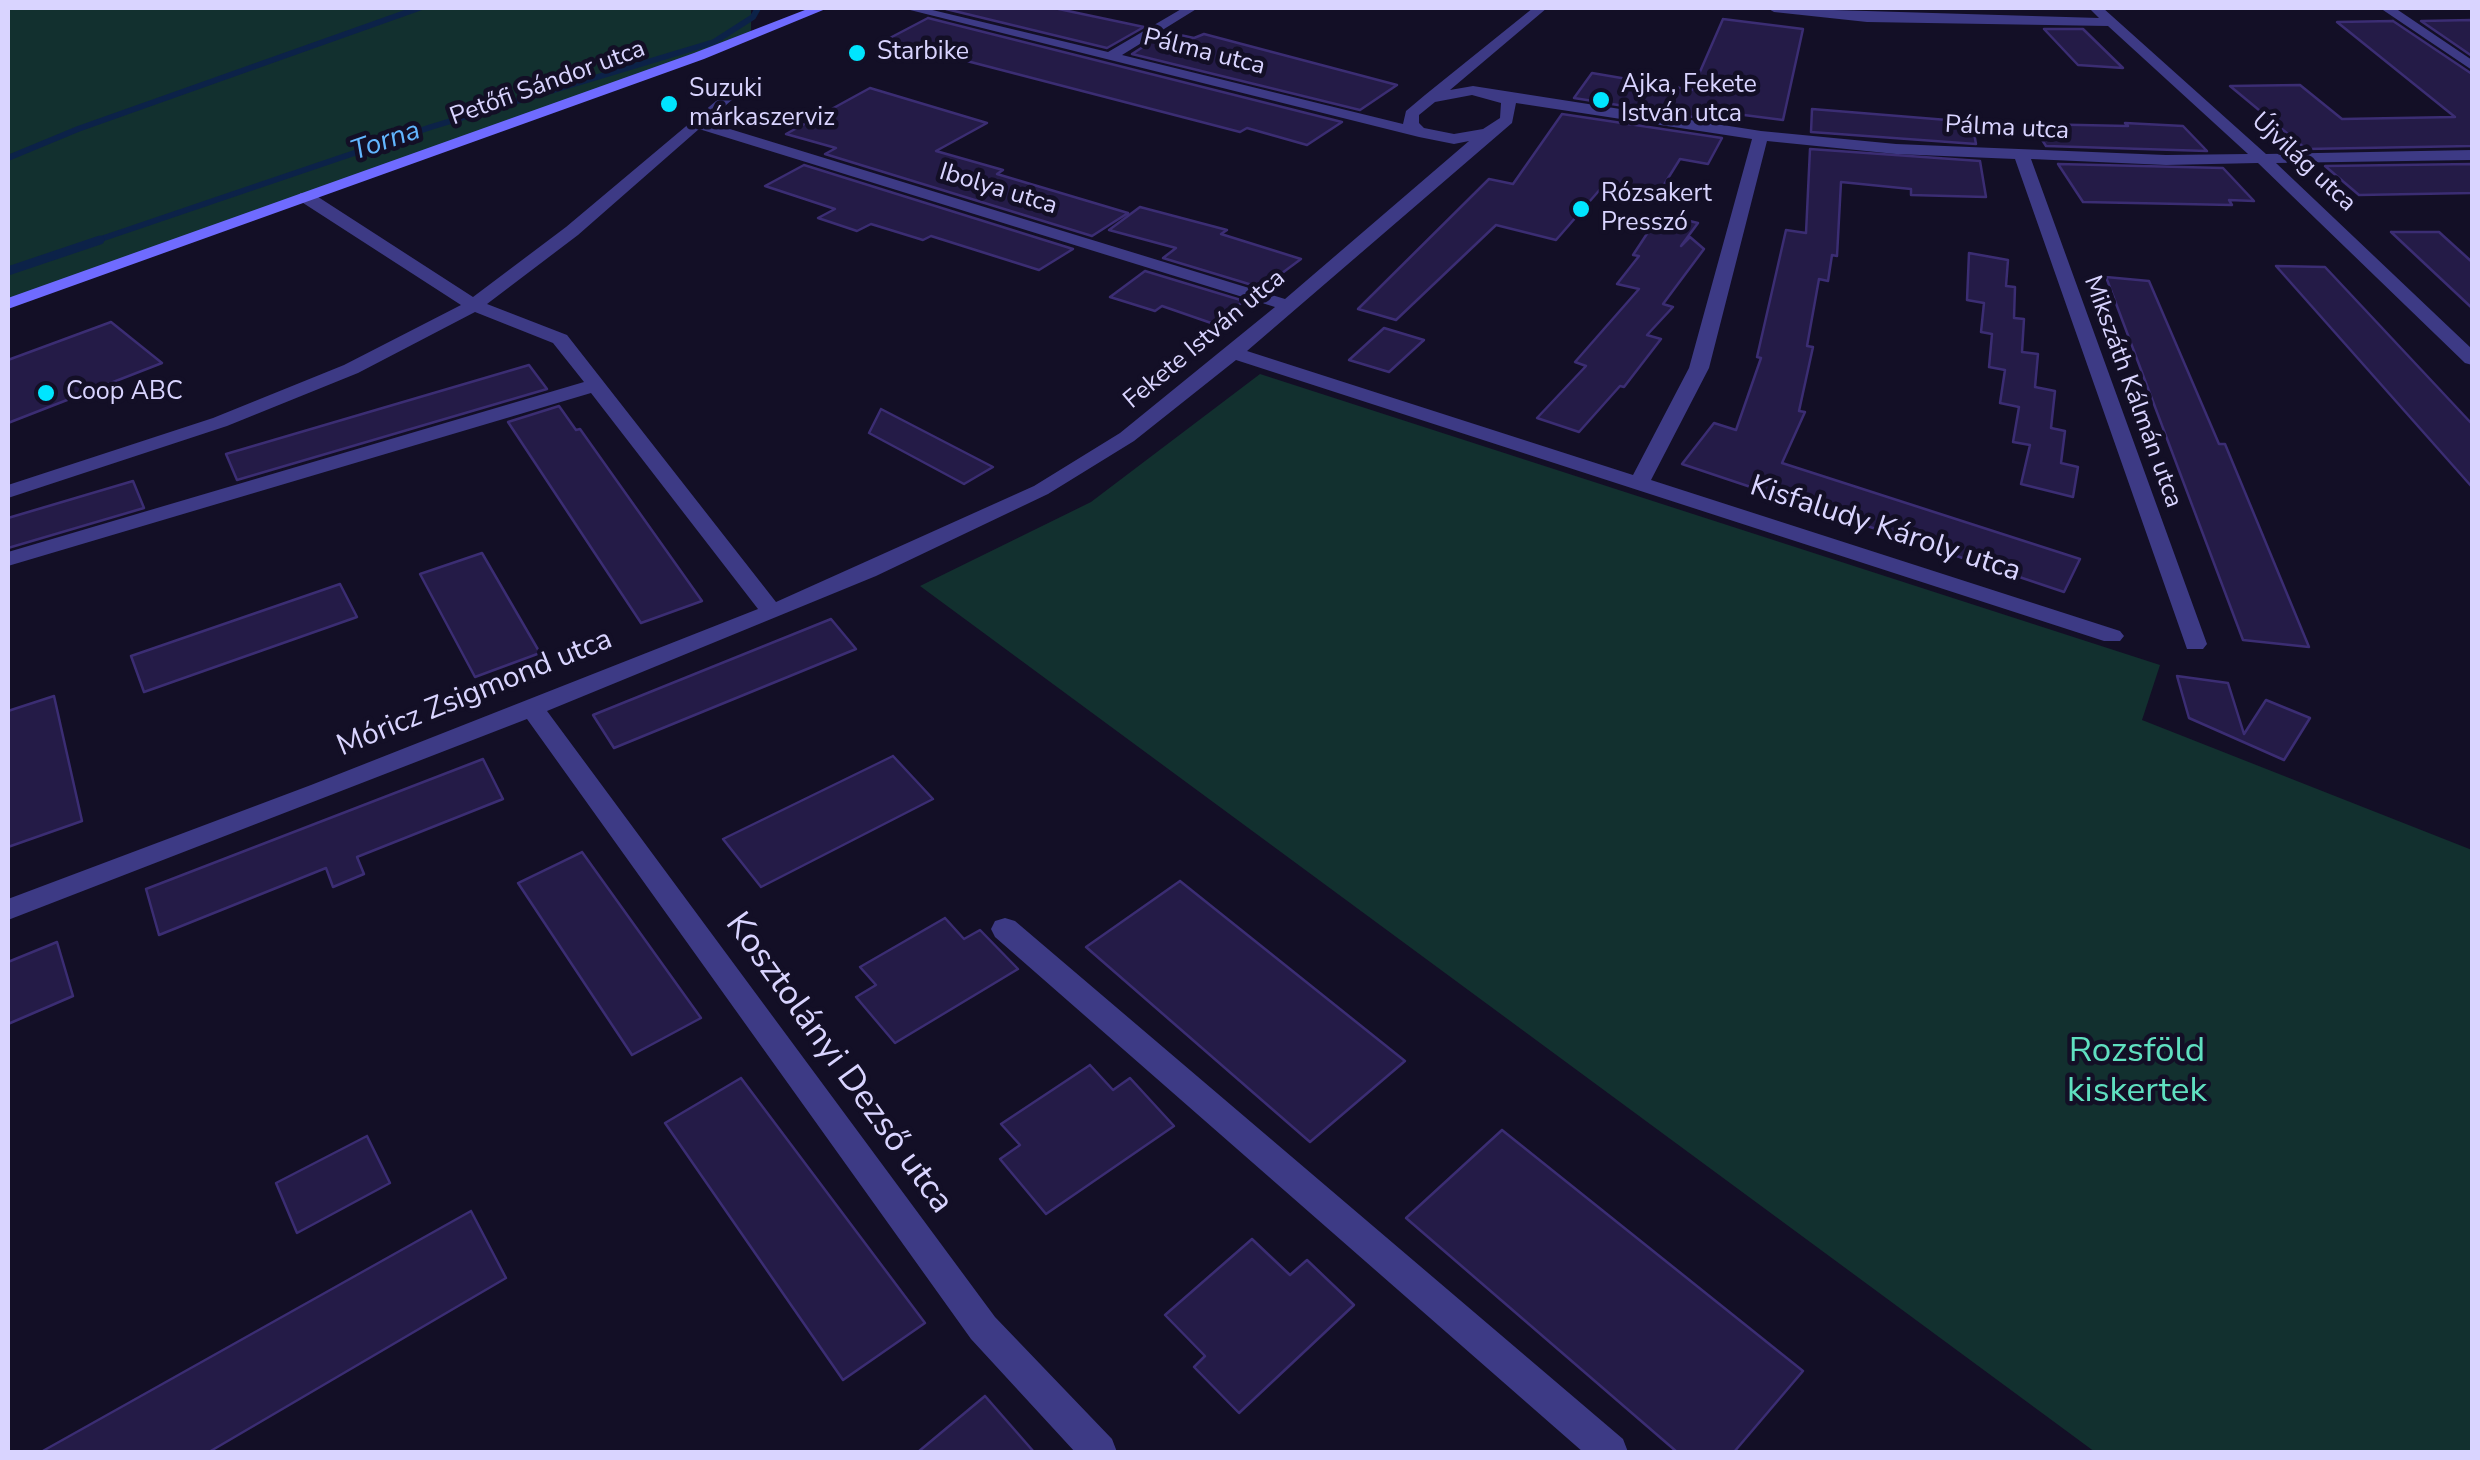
<!DOCTYPE html>
<html>
<head>
<meta charset="utf-8">
<style>
  body { margin:0 }
  #map { position:relative; width:2480px; height:1460px; overflow:hidden; background:#130f26; font-family:"Nunito Sans",sans-serif }
  canvas { display:block }
  .frame { position:absolute; inset:0; border:10px solid #d9d4ff; pointer-events:none }
</style>
</head>
<body>
<div id="map">
<canvas width="2480" height="1460"></canvas>
<div class="frame"></div>
</div>
<script>
const ctx = document.querySelector('canvas').getContext('2d');
ctx.lineJoin = 'round';
function fill(path, color) {
  ctx.fillStyle = color;
  ctx.fill(path, 'evenodd');
}
function poly(rows) {
  const path = new Path2D();
  for (const r of rows) {
    path.moveTo(r[0], r[1]);
    for (let i = 2; i < r.length; i += 2) path.lineTo(r[i], r[i + 1]);
  }
  return path;
}
function stroke(path, color, width, dash) {
  ctx.strokeStyle = color;
  ctx.lineWidth = width;
  ctx.lineCap = dash ? 'butt' : 'round';
  ctx.setLineDash(dash || []);
  ctx.stroke(path);
}
function write(font, color, halo, rows, align = 'center') {
  ctx.font = font + ' "Nunito Sans",sans-serif';
  ctx.lineWidth = 9;
  ctx.setLineDash([]);
  ctx.textBaseline = 'middle';
  ctx.strokeStyle = halo;
  ctx.fillStyle = color;
  for (const [text, x, y, turn = 0] of rows) {
    ctx.save();
    ctx.translate(x, y);
    ctx.rotate((+turn || 0) * Math.PI / 180);
    ctx.textAlign = isNaN(turn) ? turn : align;
    if (halo) ctx.strokeText(text, 0, 0);
    ctx.fillText(text, 0, 0);
    ctx.restore();
  }
}
fill(poly([
  [8,8,751,8,751,35,8,303],
  [1260,374,2160,665,2142,720,2472,850,2472,1452,2095,1452,920,586,1091,502]
]), '#12302f');
stroke(poly([
  [8,158,78,129,419,8],
  [92,242,431,127,714,42,753,17,758,8]
]), '#0c2248', 6);
stroke(poly([
  [8,271,100,240]
]), '#0c2248', 9);
const building = poly([
  [949,8,1054,8,1144,27,1107,48,946,9,949,8],
  [928,18,1342,122,1307,145,1247,128,1240,132,886,40,928,18],
  [1723,19,1803,29,1783,120,1736,114,1731,123,1574,98,1592,73,1692,90,1723,19],
  [2472,20,2472,56,2421,21,2472,20],
  [2393,21,2472,74,2472,146,2306,149,2230,86,2300,85,2342,119,2455,117,2337,22,2393,21],
  [2044,29,2083,29,2123,68,2078,65,2044,29],
  [1166,32,1194,38,1204,34,1397,85,1360,110,1132,54,1166,32],
  [870,88,987,123,936,151,1003,170,997,174,1128,213,1092,236,825,154,836,148,786,134,870,88],
  [1812,109,1972,122,1976,144,1811,132,1812,109],
  [1562,114,1722,138,1708,164,1680,159,1657,196,1603,186,1556,240,1496,225,1396,320,1358,309,1489,179,1513,184,1562,114],
  [2125,123,2183,126,2207,151,2046,146,2032,124,2128,126,2125,123],
  [1810,149,1980,161,1986,197,1911,195,1911,189,1841,182,1837,256,1832,255,1828,281,1819,279,1807,346,1813,347,1799,411,1805,412,1782,463,2080,559,2064,592,1682,464,1714,423,1736,430,1761,358,1757,357,1786,230,1806,233,1810,149],
  [2058,164,2223,168,2254,201,2229,200,2232,205,2083,202,2058,164],
  [2472,164,2472,193,2359,195,2325,166,2472,164],
  [804,165,1073,249,1039,270,931,236,923,240,871,224,857,231,818,218,835,209,765,186,804,165],
  [1140,207,1227,230,1221,234,1301,259,1262,288,1163,258,1176,248,1109,230,1140,207],
  [1660,214,1698,223,1681,246,1690,237,1704,249,1663,304,1673,307,1647,335,1661,339,1624,387,1620,386,1579,432,1537,418,1586,366,1575,362,1639,289,1617,284,1639,256,1633,255,1660,214],
  [2391,232,2439,232,2472,262,2472,308,2391,232],
  [1969,253,2008,260,2006,286,2015,287,2014,318,2024,319,2022,352,2038,354,2035,387,2055,391,2051,428,2065,431,2061,463,2078,467,2073,497,2021,484,2030,445,2013,442,2019,407,2000,403,2005,370,1989,367,1992,334,1981,332,1984,303,1967,300,1969,253],
  [2276,266,2325,267,2472,424,2472,487,2276,266],
  [1145,271,1244,301,1214,324,1162,306,1155,311,1110,297,1145,271],
  [2106,277,2149,281,2219,444,2225,444,2309,647,2243,640,2106,277],
  [111,322,162,363,8,423,8,360,111,322],
  [1384,328,1424,340,1389,372,1349,360,1384,328],
  [529,365,547,389,237,480,226,454,529,365],
  [559,406,576,430,580,429,702,601,641,623,508,422,559,406],
  [881,409,993,467,964,484,869,433,881,409],
  [133,481,144,508,8,548,8,518,133,481],
  [482,553,540,653,475,677,420,574,482,553],
  [340,584,357,617,144,692,131,656,340,584],
  [831,619,856,649,614,748,593,715,831,619],
  [2177,676,2228,683,2244,734,2266,700,2310,718,2284,760,2189,718,2177,676],
  [54,696,82,821,8,847,8,711,54,696],
  [893,756,933,799,761,887,723,839,893,756],
  [483,759,503,799,357,857,364,874,333,887,326,868,159,935,146,889,483,759],
  [582,852,701,1018,632,1055,518,883,582,852],
  [1180,881,1405,1061,1310,1142,1086,947,1180,881],
  [945,918,964,939,980,930,1018,969,895,1043,856,997,876,985,860,967,945,918],
  [57,942,73,996,8,1024,8,962,57,942],
  [1090,1065,1113,1090,1130,1078,1174,1126,1046,1214,1000,1159,1020,1145,1001,1124,1090,1065],
  [741,1078,925,1323,843,1380,665,1123,741,1078],
  [1502,1130,1803,1371,1734,1452,1677,1452,1406,1218,1502,1130],
  [367,1136,390,1183,297,1233,276,1183,367,1136],
  [471,1211,506,1278,209,1452,41,1452,471,1211],
  [1252,1239,1290,1275,1307,1260,1354,1305,1239,1413,1194,1367,1205,1356,1165,1315,1252,1239],
  [985,1396,1034,1452,918,1452,985,1396]
]);
fill(building, '#241b47');
stroke(building, '#3b2d73', 2.5);
fill(poly([
  [902,8,924,8,1108,52,1183,8,1198,8,1122,55,1403,124,1406,111,1425,95,1533,8,1547,8,1450,90,1473,86,1761,131,1896,144,2166,155,2248,154,2108,26,1867,22,1774,12,1767,8,2099,18,2089,8,2103,8,2266,154,2472,150,2472,160,2276,163,2472,349,2472,365,2465,363,2258,163,2166,165,2031,159,2207,644,2203,649,2187,649,2015,159,1896,154,1767,141,1709,368,1651,480,2120,631,2124,636,2120,641,2104,641,1236,360,1134,441,1048,494,876,576,547,711,995,1317,1112,1439,1117,1452,1075,1452,971,1339,527,719,8,920,8,899,311,785,758,609,591,393,8,566,8,552,584,382,553,343,475,312,358,373,227,426,8,498,8,485,213,418,344,365,461,305,300,201,300,193,312,193,473,297,566,227,747,75,754,79,752,82,707,122,1285,299,1469,141,1454,144,1419,137,902,8],
  [1472,95,1501,103,1500,118,1483,129,1454,134,1424,128,1419,123,1419,115,1435,102,1472,95],
  [1516,103,1752,139,1689,368,1633,475,1247,351,1512,123,1516,103],
  [699,129,1275,307,1120,433,1034,486,776,602,567,335,487,304,578,235,699,129],
  [2380,8,2395,8,2472,60,2472,70,2380,8],
  [1005,918,1015,921,1623,1439,1628,1452,1583,1452,995,937,991,929,995,921,1005,918]
]), '#3d3a85');
fill(poly([
  [810,8,828,8,704,59,8,309,8,298,694,53,810,8]
]), '#6f6bff');
for (const [x, y, r, color] of [
  [857,53,10,"#00e5ff"],
  [1601,100,10,"#00e5ff"],
  [669,104,10,"#00e5ff"],
  [1581,209,10,"#00e5ff"],
  [46,393,10,"#00e5ff"]
]) {
  const dot = new Path2D();
  dot.arc(x, y, r, 0, 2 * Math.PI);
  ctx.fillStyle = color;
  ctx.fill(dot);
  stroke(dot, '#130f26', 4);
}
write('25px', '#d9d4ff', '#130f26', [
  ["Starbike",877,53],
  ["Ajka, Fekete",1621,86],
  ["István utca",1621,115],
  ["Suzuki",689,90],
  ["márkaszerviz",689,119],
  ["Rózsakert",1601,195],
  ["Presszó",1601,224],
  ["Coop ABC",66,393]
], 'left');
write('25px', '#d9d4ff', '#130f26', [
  ["Pálma utca",1204,53,14],
  ["Petőfi Sándor utca",548,84,-20],
  ["Pálma utca",2007,129,3],
  ["Újvilág utca",2303,163,43],
  ["Ibolya utca",998,190,17],
  ["Fekete István utca",1205,340,-40],
  ["Mikszáth Kálmán utca",2132,392,70]
]);
write('italic 28px', '#62b6ff', '#130f26', [
  ["Torna",386,142,-19]
]);
write('30px', '#d9d4ff', '#130f26', [
  ["Kisfaludy Károly utca",1885,530,18],
  ["Móricz Zsigmond utca",475,694,-22]
]);
write('35px', '#5fe0c0', '#130f26', [
  ["Rozsföld",2137,1053],
  ["kiskertek",2137,1093]
]);
write('35px', '#d9d4ff', '#130f26', [
  ["Kosztolányi Dezső utca",838,1064,54]
]);
</script>
</body>
</html>
